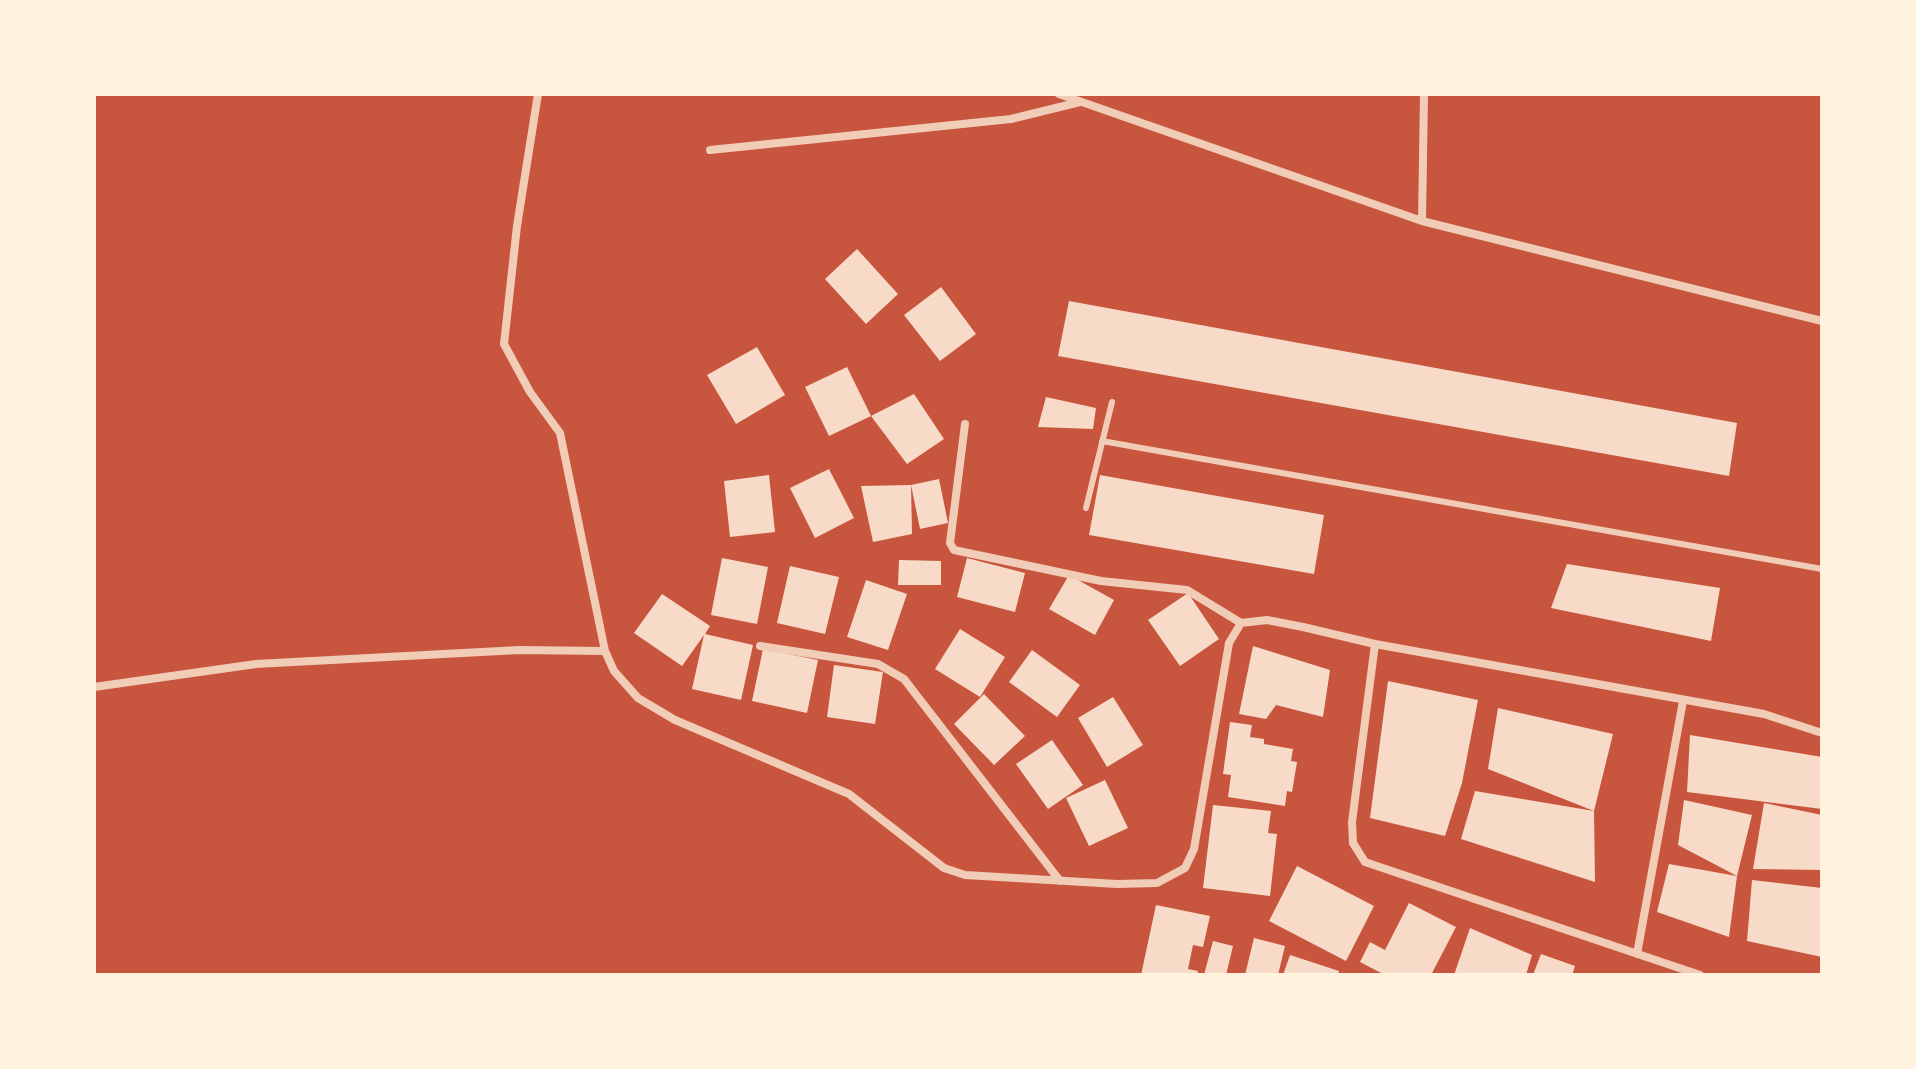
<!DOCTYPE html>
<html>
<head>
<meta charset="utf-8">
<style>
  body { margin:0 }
  #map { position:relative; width:1916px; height:1069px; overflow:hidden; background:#c8553d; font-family:"Noto Sans",sans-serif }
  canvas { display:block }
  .frame { position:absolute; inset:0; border:96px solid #fff3e0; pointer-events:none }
</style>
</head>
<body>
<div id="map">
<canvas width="1916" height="1069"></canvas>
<div class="frame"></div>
</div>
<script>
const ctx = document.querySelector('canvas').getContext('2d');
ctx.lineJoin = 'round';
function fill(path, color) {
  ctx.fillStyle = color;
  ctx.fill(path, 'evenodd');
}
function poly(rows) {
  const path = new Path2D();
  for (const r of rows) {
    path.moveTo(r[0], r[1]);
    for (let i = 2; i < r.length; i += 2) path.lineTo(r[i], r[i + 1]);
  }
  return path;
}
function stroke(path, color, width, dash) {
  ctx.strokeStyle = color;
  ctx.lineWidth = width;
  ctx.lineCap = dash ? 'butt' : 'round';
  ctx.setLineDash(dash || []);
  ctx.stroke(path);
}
fill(poly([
  [857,249,898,294,866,324,825,279],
  [941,287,976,334,940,361,904,315],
  [1069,301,1737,423,1729,476,1058,356],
  [757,347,785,395,736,424,707,375],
  [847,367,871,416,829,436,805,387],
  [914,394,944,439,907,464,871,416],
  [1046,397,1096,408,1093,429,1038,427],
  [829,469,854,518,815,538,790,488],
  [769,475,775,532,730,537,724,481],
  [1100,475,1324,515,1314,574,1089,535],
  [939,479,948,523,920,529,911,485],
  [911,485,912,534,873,542,861,486],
  [722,558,768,567,757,624,711,615],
  [967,558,1025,573,1015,612,957,597],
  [899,560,941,561,941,585,898,585],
  [1567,564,1720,588,1711,641,1551,608],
  [790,566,839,577,825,634,777,623],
  [1069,575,1114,600,1095,635,1049,609],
  [866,580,907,594,888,650,847,637],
  [1188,593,1219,639,1180,666,1148,620],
  [662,594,710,626,705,634,753,645,741,700,692,689,704,635,682,666,634,633],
  [960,629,1005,657,980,697,935,669],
  [1253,646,1330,670,1323,717,1276,705,1266,719,1239,714],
  [763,649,818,660,807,713,752,701],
  [1032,650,1080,685,1057,717,1009,682],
  [834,665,883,672,875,724,827,717],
  [1388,681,1478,700,1462,783,1445,836,1370,818],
  [984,694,1025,736,994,765,954,724],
  [1113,697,1143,745,1107,767,1078,718],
  [1498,708,1613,734,1594,811,1488,769],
  [1230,722,1252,725,1250,737,1264,739,1264,744,1293,749,1291,761,1297,762,1292,792,1287,791,1285,806,1228,797,1231,775,1223,774],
  [1690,735,1822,757,1822,809,1687,792],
  [1052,740,1083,785,1048,809,1016,764],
  [1105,780,1128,828,1089,846,1066,798],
  [1475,791,1594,811,1595,882,1461,839],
  [1684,800,1752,815,1737,876,1678,845],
  [1764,803,1822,815,1822,870,1753,869],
  [1213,805,1271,811,1268,833,1277,834,1270,896,1203,888],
  [1669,864,1737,876,1729,937,1657,912],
  [1297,866,1374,906,1346,961,1269,921],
  [1752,880,1822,888,1822,957,1747,941],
  [1409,903,1456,927,1431,975,1385,975,1360,962,1370,942,1385,950],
  [1156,905,1210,916,1203,947,1193,945,1188,969,1198,971,1197,975,1141,975],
  [1470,928,1532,955,1526,975,1454,975],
  [1254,938,1285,946,1278,975,1245,975],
  [1213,941,1233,946,1226,975,1204,975],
  [1541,954,1575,966,1572,975,1533,975],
  [1290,955,1339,971,1338,975,1283,975]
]), '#f7dbc8');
stroke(poly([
  [1102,441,1822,569],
  [1086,508,1112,402]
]), '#f1ccb7', 6);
stroke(poly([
  [538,94,517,226,504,344,530,392,560,433,605,651,614,671,638,698,675,720,849,794,944,868,965,875,1117,884,1157,883,1185,868,1194,849,1229,643,1241,623,1267,620,1303,627,1375,644,1764,714,1822,733],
  [1059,94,1422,221,1822,321],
  [710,150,1011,119,1080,102],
  [1422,221,1424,94],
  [965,424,950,543,954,550,1101,581,1187,590,1241,623],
  [1375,644,1352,822,1353,843,1365,862,1700,975],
  [760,646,878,664,904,679,1060,881],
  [94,687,256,664,519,650,605,651],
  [1637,954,1683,701]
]), '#f1ccb7', 8);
</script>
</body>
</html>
